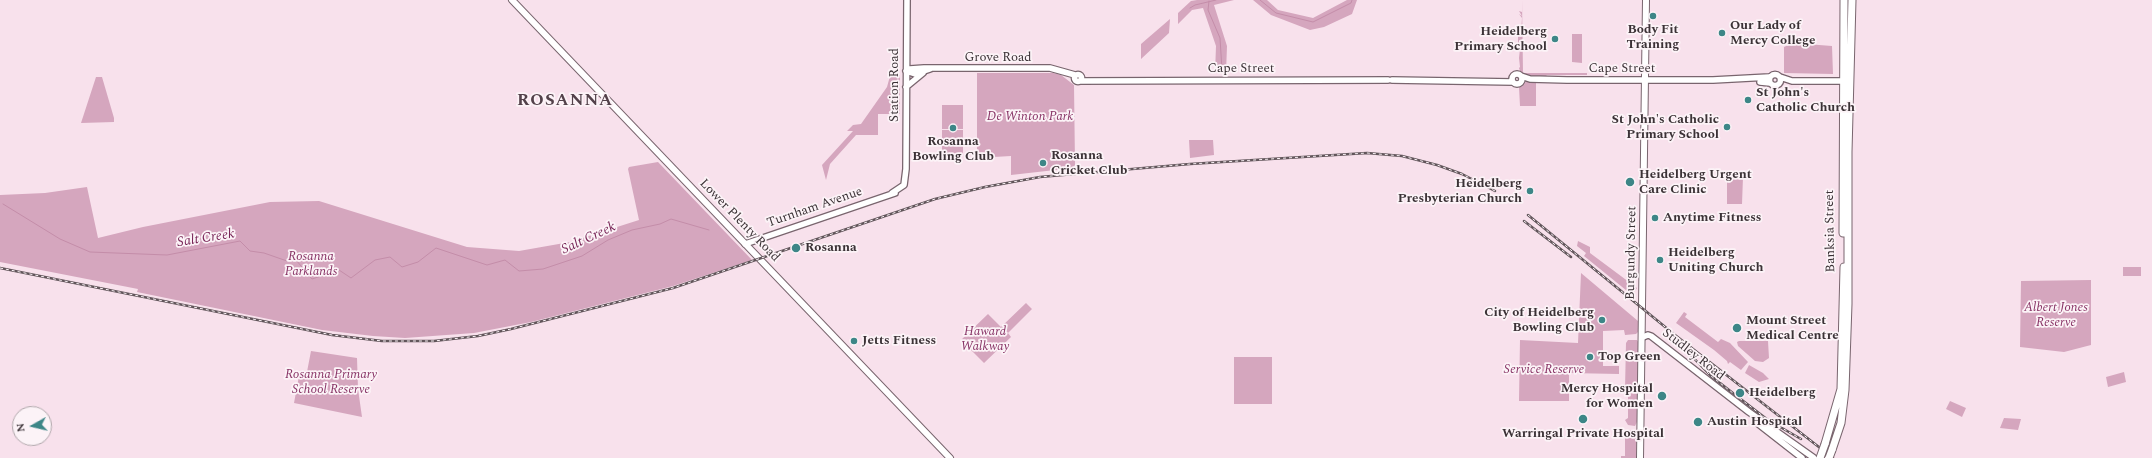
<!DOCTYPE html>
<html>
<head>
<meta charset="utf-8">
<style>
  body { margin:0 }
  #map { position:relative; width:2152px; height:458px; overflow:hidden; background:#f8e1ec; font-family:Spectral,serif }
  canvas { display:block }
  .north { position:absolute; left:12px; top:406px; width:40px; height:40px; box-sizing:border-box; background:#fcf3f7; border:1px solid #afa6aa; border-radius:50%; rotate:262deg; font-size:11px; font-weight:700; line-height:16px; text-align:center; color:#3b3236 }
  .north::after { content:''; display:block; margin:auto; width:14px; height:18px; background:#3d8687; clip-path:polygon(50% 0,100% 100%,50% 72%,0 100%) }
</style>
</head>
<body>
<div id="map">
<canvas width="2152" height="458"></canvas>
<div class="north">N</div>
</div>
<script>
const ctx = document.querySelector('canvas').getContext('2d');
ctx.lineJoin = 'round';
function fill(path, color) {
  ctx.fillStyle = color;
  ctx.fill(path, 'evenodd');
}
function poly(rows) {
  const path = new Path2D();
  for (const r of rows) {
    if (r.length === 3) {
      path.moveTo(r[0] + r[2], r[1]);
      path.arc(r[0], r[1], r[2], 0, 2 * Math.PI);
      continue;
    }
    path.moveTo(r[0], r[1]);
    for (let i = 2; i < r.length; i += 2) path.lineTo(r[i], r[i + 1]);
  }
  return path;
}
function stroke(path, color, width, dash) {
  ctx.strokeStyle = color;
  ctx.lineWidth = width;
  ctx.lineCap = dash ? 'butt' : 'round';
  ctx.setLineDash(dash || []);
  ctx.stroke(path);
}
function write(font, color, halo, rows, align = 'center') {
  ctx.font = font + ' Spectral,serif';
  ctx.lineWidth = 3.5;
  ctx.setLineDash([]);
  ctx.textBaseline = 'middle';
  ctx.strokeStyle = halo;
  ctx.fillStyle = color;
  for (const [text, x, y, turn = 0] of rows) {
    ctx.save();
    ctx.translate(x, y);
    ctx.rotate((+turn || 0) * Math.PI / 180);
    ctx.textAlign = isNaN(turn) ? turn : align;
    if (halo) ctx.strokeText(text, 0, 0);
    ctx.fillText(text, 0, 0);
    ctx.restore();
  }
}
fill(poly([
  [1197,0,1234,0,1214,5,1227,46,1226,73,1215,73,1216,46,1203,8,1192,10,1178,24,1178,13,1191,1],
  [1253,0,1267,0,1278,10,1313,18,1347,0,1357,0,1352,14,1324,27,1310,30,1271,15],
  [1522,0,1523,73,1587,73,1587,75,1547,75,1545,77,1530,77,1521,74,1519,68,1520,67,1519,58,1520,49,1518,48,1518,35,1521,37,1519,32,1521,32,1522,18,1519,14,1522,16,1519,11,1522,12],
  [1170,19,1169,33,1141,59,1141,44],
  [1572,34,1582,34,1582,63,1572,62],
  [1793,43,1832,46,1833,74,1784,73,1784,47],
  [977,73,1053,73,1061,75,1074,85,1075,165,1073,168,1011,175,1011,156,977,158],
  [900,75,900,114,878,114,878,135,856,135,830,164,826,180,822,165,853,131,847,131,853,125,861,124,887,87,890,76],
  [96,77,102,77,114,118,114,122,81,123],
  [1526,82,1536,82,1536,106,1520,106,1519,87],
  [942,105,963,105,963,129,942,129],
  [942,130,963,130,963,154,942,154],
  [1189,140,1213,140,1214,155,1190,158],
  [658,162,752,260,673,286,531,322,474,333,405,338,373,336,322,330,137,292,138,289,0,262,0,195,45,193,87,187,98,238,143,227,270,202,319,201,467,247,519,251,570,242,639,220,628,169,629,167],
  [1727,176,1743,177,1742,204,1727,204],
  [1578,241,1590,247,1590,253,1637,288,1632,295,1584,256,1586,253,1577,246],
  [2123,267,2141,267,2141,276,2123,276],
  [1581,273,1638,321,1638,332,1636,334,1625,335,1624,330,1603,331,1603,366,1619,366,1619,374,1569,373,1569,401,1519,401,1520,340,1578,343],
  [2091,280,2091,345,2064,352,2020,347,2021,281],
  [1026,303,1032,309,1008,333,1011,337,984,363,961,340,988,314,1001,327],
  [1684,312,1687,314,1685,317,1718,342,1721,339,1730,343,1748,362,1741,370,1730,362,1728,364,1727,361,1714,350,1676,323],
  [1628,340,1637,340,1639,343,1637,422,1635,426,1628,425,1625,420,1628,418,1628,389,1625,389,1626,343],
  [1739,341,1768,341,1769,358,1763,362,1755,361,1738,346,1737,342],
  [311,351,357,358,358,389,362,417,294,403,299,376,306,377],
  [1234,357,1272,357,1272,404,1234,404],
  [1749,365,1763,373,1769,379,1759,382,1745,373],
  [2124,372,2126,382,2108,387,2106,377],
  [1950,401,1966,408,1962,417,1946,409],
  [2004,418,2021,419,2018,430,2000,428],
  [1630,430,1635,430,1637,433,1636,458,1621,458,1621,456,1625,456,1625,434]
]), '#d5a6be');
stroke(poly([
  [1260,0,1276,13,1313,22,1351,3,1352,0],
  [1209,1,1208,10,1220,38,1222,70],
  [1190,8,1195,5,1216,0],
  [3,204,60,239,90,252,167,255,240,241,250,251,264,253,287,261,296,260,312,279,339,270,351,278,375,260,390,257,402,267,418,262,436,248,487,265,505,260,519,271,543,269,582,256,608,240,632,230,660,224,671,219,709,230]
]), '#c48da9', 1);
const tertiary = poly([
  [906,71,910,69,924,68,1050,68,1075,75],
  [906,71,915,74,930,69],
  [1517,79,5],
  [1775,80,5.5],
  [1078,78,3.5],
  [1521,76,1530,79,1567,80,1713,80,1769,77],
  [1780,77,1792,81,1843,81],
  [1392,80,1513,82],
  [1080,81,1388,80],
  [1760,82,1770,83],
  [906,87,923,73],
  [892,193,904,185,906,169,907,0],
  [745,244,895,193],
  [1643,337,1648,335,1651,336,1749,412,1814,458],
  [1756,422,1802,458]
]);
const secondary = poly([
  [512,0,950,458],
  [1640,458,1646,0]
]);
const trunk = poly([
  [1843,233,1844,0],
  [1825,444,1841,389,1844,267],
  [1832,450,1841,423,1845,390,1848,304,1848,152,1852,0]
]);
stroke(tertiary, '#79656e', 8);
stroke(secondary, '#79656e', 8);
stroke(trunk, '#79656e', 9);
stroke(tertiary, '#fff', 5.5);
stroke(secondary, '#fff', 6);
stroke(trunk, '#fff', 7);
const rail = poly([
  [1528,215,1675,335,1833,458],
  [1524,221,1571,257],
  [0,268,332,335,382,341,434,341,478,336,511,329,673,288,935,199,985,187,1040,177,1190,164,1367,153,1402,156,1437,165,1462,174,1495,191],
  [1682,346,1711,376,1738,397,1768,420,1801,439]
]);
stroke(rail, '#61555a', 2.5);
stroke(rail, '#fcf3f7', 1, [3]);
const trunkBridge = poly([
  [1820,458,1825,444],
  [1829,458,1832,450]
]);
stroke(trunkBridge, '#79656e', 9, []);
stroke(trunkBridge, '#fff', 7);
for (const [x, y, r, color] of [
  [1653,16,4,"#3d8687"],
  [1722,33,4,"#3d8687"],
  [1555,39,4,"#3d8687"],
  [1748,100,4,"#3d8687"],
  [1727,127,4,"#3d8687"],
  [953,128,4,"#3d8687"],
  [1043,163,4,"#3d8687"],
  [1630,182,5,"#3d8687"],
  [1530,191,4,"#3d8687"],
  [1655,218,4,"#3d8687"],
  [796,248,5,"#3d8687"],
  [1660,260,4,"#3d8687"],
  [1602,320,4,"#3d8687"],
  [1737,328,5,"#3d8687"],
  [854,341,4,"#3d8687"],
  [1590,357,4,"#3d8687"],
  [1740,393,5,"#3d8687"],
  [1662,396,5,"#3d8687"],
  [1583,419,5,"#3d8687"],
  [1698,422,5,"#3d8687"]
]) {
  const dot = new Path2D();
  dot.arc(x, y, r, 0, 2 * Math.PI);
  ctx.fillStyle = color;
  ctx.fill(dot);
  stroke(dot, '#fcf3f7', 1.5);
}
write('bold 13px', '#3b3236', '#fcf3f7', [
  ["Our Lady of",1730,26],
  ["Mercy College",1730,41],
  ["Body Fit",1653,30,"center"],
  ["Training",1653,45,"center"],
  ["Heidelberg",1547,32,"right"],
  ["Primary School",1547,47,"right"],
  ["St John's",1756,93],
  ["Catholic Church",1756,108],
  ["St John's Catholic",1719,120,"right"],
  ["Primary School",1719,135,"right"],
  ["Rosanna",953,142,"center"],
  ["Bowling Club",953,157,"center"],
  ["Rosanna",1051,156],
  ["Cricket Club",1051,171],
  ["Heidelberg Urgent",1639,175],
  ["Care Clinic",1639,190],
  ["Heidelberg",1522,184,"right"],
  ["Presbyterian Church",1522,199,"right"],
  ["Anytime Fitness",1663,218],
  ["Rosanna",805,248],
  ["Heidelberg",1668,253],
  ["Uniting Church",1668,268],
  ["City of Heidelberg",1594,313,"right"],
  ["Bowling Club",1594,328,"right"],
  ["Mount Street",1746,321],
  ["Medical Centre",1746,336],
  ["Jetts Fitness",862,341],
  ["Top Green",1598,357],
  ["Mercy Hospital",1653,389,"right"],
  ["for Women",1653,404,"right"],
  ["Heidelberg",1749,393],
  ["Austin Hospital",1707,422],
  ["Warringal Private Hospital",1583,434,"center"]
], 'left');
write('13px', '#3b3236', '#fcf3f7', [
  ["Grove Road",998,58],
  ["Cape Street",1241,69],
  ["Cape Street",1622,69],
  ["Station Road",895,85,-90],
  ["Turnham Avenue",815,208,-19],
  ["Lower Plenty Road",739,221,46],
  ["Banksia Street",1831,231,-91],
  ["Burgundy Street",1632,253,-89],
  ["Studley Road",1693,355,38]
]);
write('italic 13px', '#883466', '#fcf3f7', [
  ["De Winton Park",1030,117],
  ["Rosanna",311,257],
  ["Parklands",311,272],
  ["Albert Jones",2056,308],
  ["Reserve",2056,323],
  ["Haward",985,332],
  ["Walkway",985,347],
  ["Service Reserve",1544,370],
  ["Rosanna Primary",331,375],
  ["School Reserve",331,390]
]);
write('italic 14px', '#782557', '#fcf3f7', [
  ["Salt Creek",206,239,-9],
  ["Salt Creek",589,239,-25]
]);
ctx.letterSpacing = '1px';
write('bold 17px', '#53414a', '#fcf3f7', [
  ["ROSANNA",565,102]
]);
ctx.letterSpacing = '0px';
</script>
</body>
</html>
